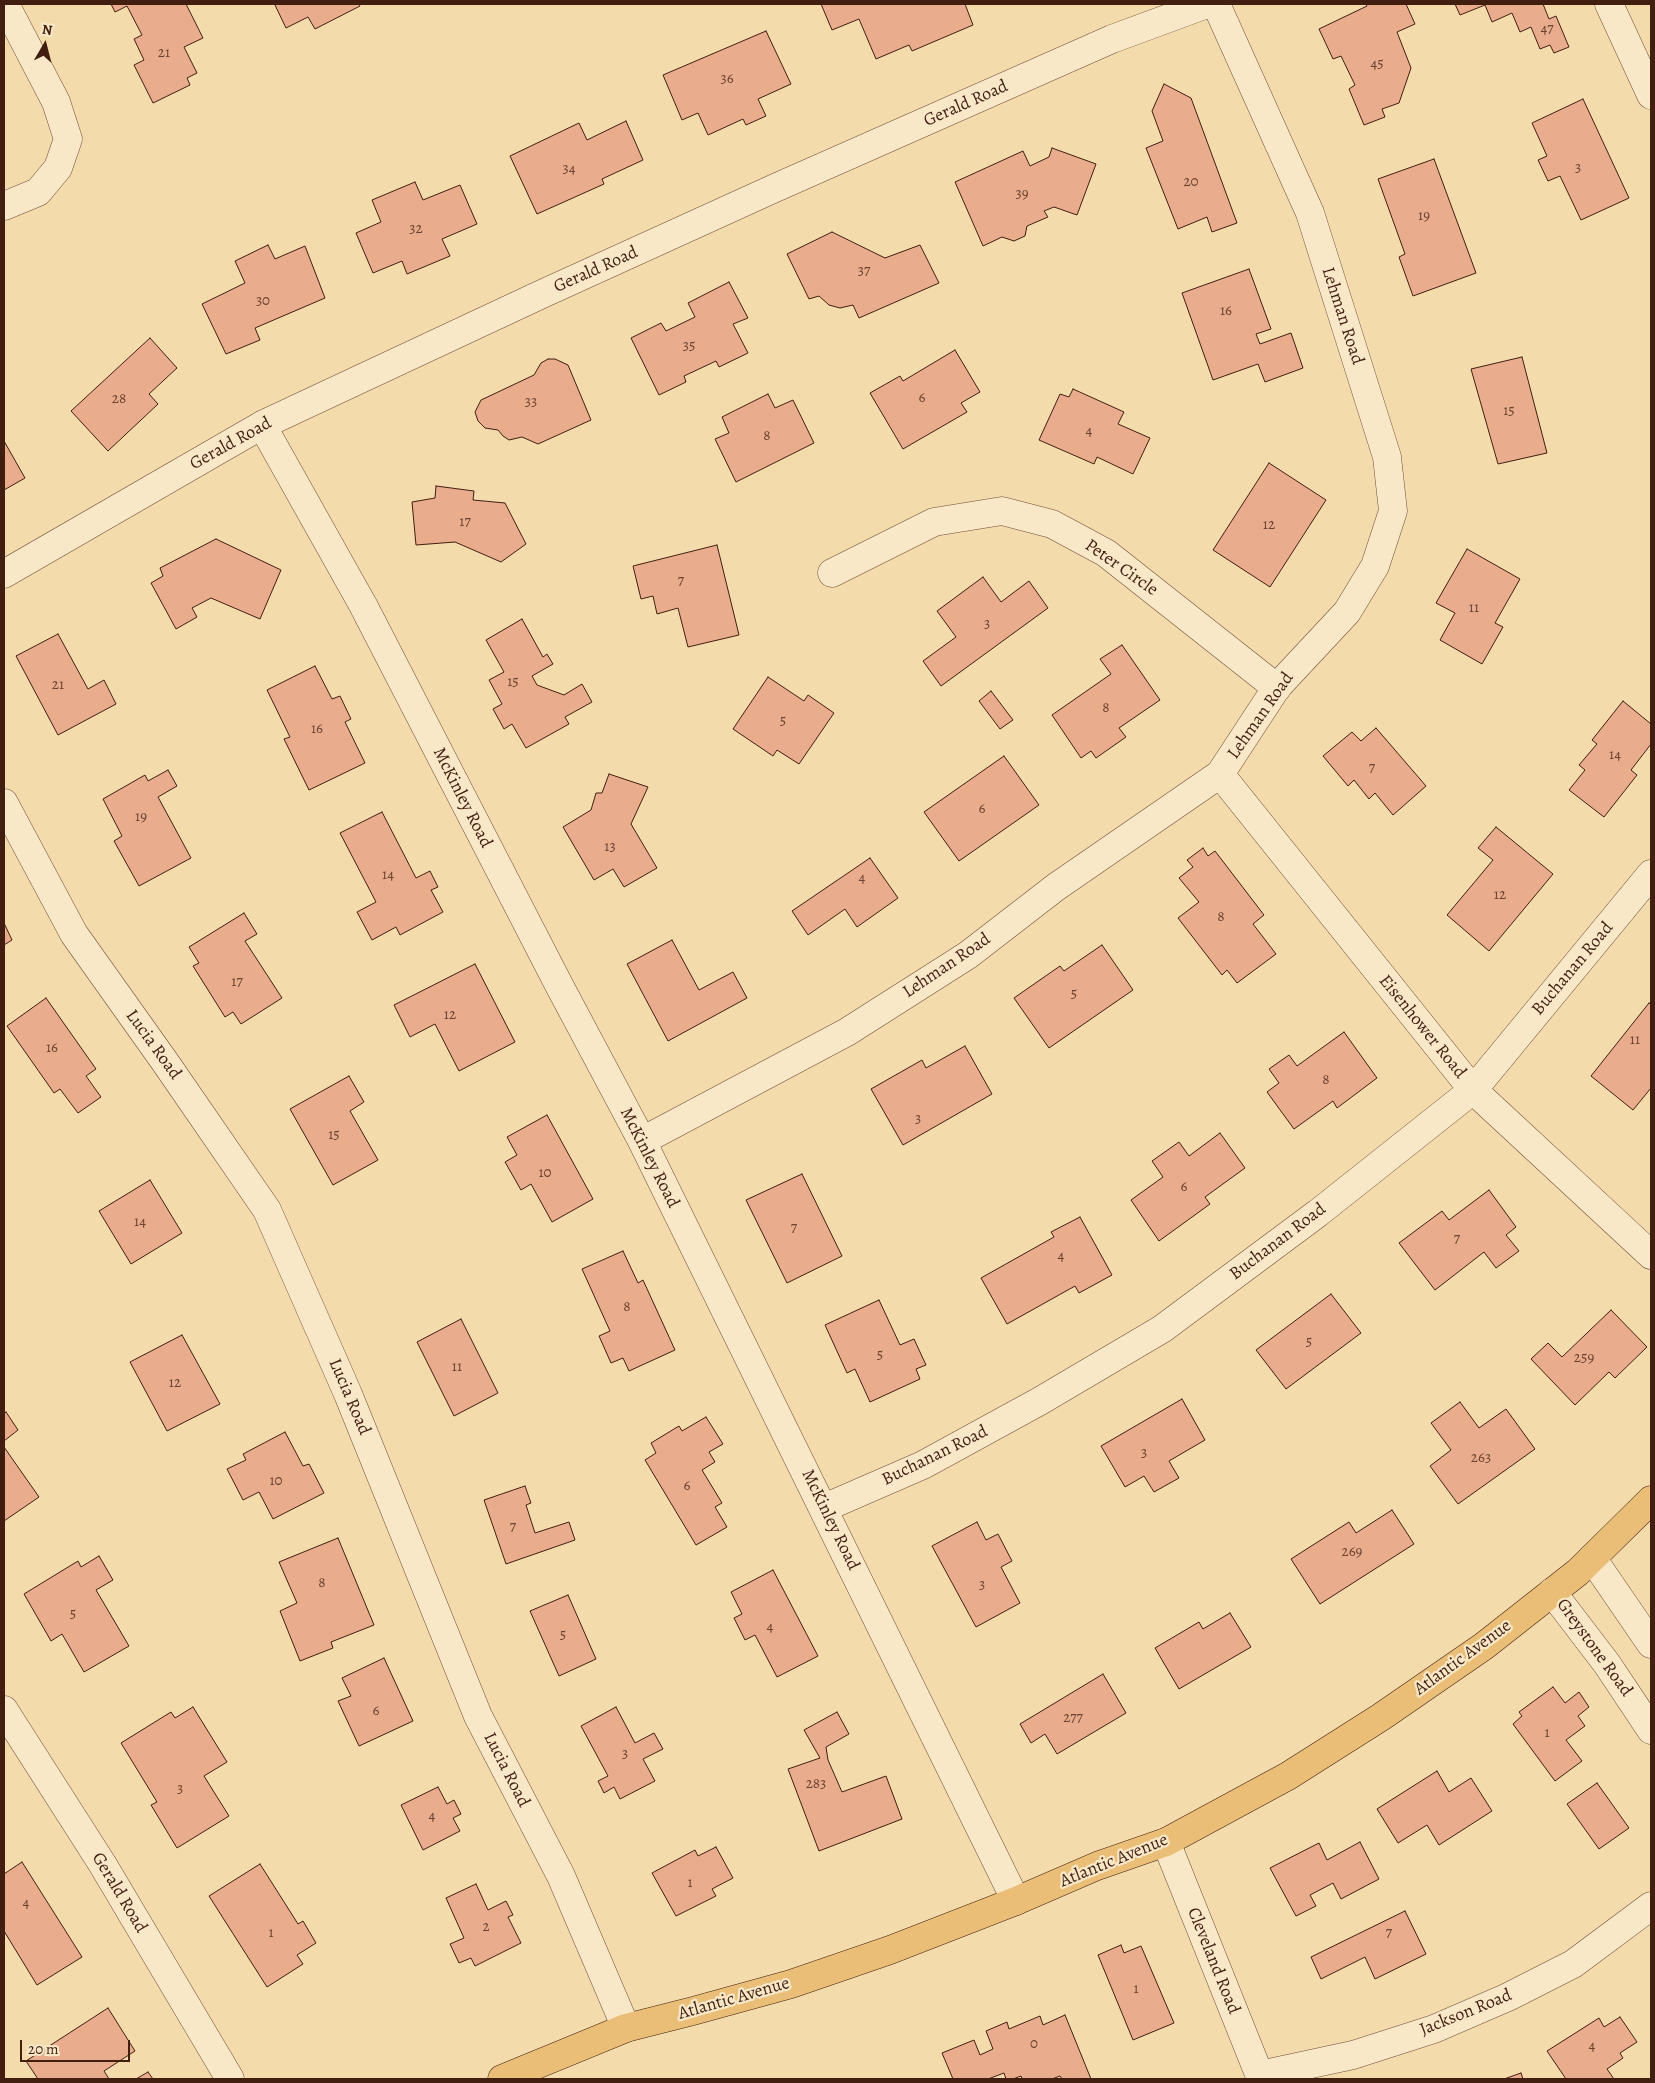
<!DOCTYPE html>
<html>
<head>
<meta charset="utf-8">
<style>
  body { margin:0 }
  #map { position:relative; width:1655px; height:2083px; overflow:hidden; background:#f4dbab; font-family:Alegreya,serif }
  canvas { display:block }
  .frame { position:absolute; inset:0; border:5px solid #411e10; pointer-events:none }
  .north { position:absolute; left:20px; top:20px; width:50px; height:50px; -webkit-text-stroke:4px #f8e8c8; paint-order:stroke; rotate:8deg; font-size:14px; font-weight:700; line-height:20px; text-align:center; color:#411e10 }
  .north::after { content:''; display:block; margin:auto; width:18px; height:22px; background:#411e10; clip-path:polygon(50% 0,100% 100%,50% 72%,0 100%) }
  .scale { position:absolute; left:20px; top:2040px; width:110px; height:22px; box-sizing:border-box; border:2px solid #411e10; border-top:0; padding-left:6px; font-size:15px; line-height:18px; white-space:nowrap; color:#411e10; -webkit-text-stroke:4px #f8e8c8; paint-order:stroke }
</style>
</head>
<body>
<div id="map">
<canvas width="1655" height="2083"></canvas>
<div class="frame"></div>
<div class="north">N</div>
<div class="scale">20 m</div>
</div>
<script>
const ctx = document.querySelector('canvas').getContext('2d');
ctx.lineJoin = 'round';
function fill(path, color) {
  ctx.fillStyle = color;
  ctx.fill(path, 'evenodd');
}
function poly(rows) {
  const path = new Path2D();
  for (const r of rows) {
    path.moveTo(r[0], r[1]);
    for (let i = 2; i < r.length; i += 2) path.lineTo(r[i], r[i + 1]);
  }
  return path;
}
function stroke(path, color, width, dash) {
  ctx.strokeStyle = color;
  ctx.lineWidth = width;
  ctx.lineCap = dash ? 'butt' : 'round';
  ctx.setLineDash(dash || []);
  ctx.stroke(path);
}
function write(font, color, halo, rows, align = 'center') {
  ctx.font = font + ' Alegreya,serif';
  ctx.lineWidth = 4.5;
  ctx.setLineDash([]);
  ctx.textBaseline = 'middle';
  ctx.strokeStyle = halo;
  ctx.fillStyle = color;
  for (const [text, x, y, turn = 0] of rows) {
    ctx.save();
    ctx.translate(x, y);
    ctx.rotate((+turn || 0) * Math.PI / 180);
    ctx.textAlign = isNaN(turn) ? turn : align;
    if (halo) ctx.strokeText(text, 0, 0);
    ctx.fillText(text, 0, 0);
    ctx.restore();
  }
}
const building = poly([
  [111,4,186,4,203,38,184,47,197,73,187,78,190,85,153,103,134,65,144,60,134,39,142,35,127,6,115,12,111,4],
  [278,4,359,4,360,6,315,29,308,17,286,28,275,5,278,4],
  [821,4,965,4,973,25,912,51,909,45,876,59,859,19,832,30,821,4],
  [1366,4,1406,4,1415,24,1397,32,1411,68,1399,103,1382,109,1385,117,1364,125,1349,89,1355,85,1341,56,1333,59,1319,29,1367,6,1366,4],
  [1455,4,1543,4,1549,19,1556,16,1569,47,1554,53,1550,45,1540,49,1531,27,1520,32,1512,13,1492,22,1485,5,1460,15,1455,4],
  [766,31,791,84,758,99,766,116,746,125,743,119,708,135,698,113,682,120,663,75,766,31],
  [1164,84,1191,98,1237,223,1212,232,1207,217,1178,229,1146,148,1163,141,1152,111,1164,84],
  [1583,99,1629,198,1581,220,1560,176,1548,181,1538,160,1547,156,1532,123,1583,99],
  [626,121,643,160,602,179,604,184,537,214,510,156,579,123,587,140,626,121],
  [1052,148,1096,164,1077,215,1054,207,1044,211,1048,217,1027,226,1025,236,1014,241,1002,237,983,246,955,182,1023,151,1030,166,1049,157,1052,148],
  [1434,159,1476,273,1413,296,1399,257,1405,254,1378,179,1434,159],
  [415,182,423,200,460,185,477,224,442,239,450,256,407,274,402,261,373,273,356,233,381,222,372,200,415,182],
  [832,232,885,258,920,245,939,283,859,318,853,305,840,308,829,305,819,296,809,299,787,254,832,232],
  [268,245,275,259,305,246,325,298,255,328,260,340,226,354,202,304,245,283,235,261,268,245],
  [1249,269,1271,329,1256,334,1260,344,1291,333,1303,368,1265,382,1258,364,1213,380,1182,293,1249,269],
  [729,282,748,318,733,324,748,353,719,367,716,361,684,376,686,382,659,395,631,338,661,323,666,331,695,317,688,303,729,282],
  [150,338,177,368,149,394,158,404,108,451,71,411,150,338],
  [955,350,980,392,961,403,967,412,903,449,870,393,900,376,903,381,955,350],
  [1522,357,1547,453,1498,464,1471,369,1522,357],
  [548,359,555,359,568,365,591,420,538,444,522,437,509,440,503,436,498,430,485,428,478,421,475,412,481,400,534,375,541,363,548,359],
  [1073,389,1124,412,1118,424,1150,438,1133,474,1097,457,1094,464,1039,440,1060,394,1069,397,1073,389],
  [768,394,775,408,793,400,814,443,736,482,715,439,729,433,722,417,768,394],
  [4,441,25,478,4,490,4,441],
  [1269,463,1326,500,1270,587,1213,550,1269,463],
  [436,486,474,491,473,500,505,503,526,544,501,562,455,542,416,545,412,502,435,498,436,486],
  [216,539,281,570,260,619,211,598,192,608,197,617,176,629,151,583,163,576,160,568,216,539],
  [717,545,739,635,688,647,678,608,657,614,653,596,641,599,633,566,717,545],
  [1467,549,1520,579,1495,623,1503,627,1482,664,1440,640,1455,613,1436,603,1467,549],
  [983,577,1001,602,1029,581,1048,608,941,686,923,661,956,637,937,611,983,577],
  [522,619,543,657,547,654,553,664,532,676,537,685,564,695,582,684,592,702,565,717,569,724,526,748,512,724,504,729,493,709,502,704,489,680,504,672,486,640,522,619],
  [58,634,88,689,104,680,116,704,58,735,16,656,58,634],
  [1122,645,1160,700,1119,728,1126,737,1096,758,1091,751,1081,758,1052,715,1111,674,1100,659,1122,645],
  [315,666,332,699,340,696,351,719,345,722,365,763,309,790,284,739,290,737,267,690,315,666],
  [768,677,804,701,808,695,834,713,799,764,777,750,773,756,733,729,768,677],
  [991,691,1013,720,1000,729,979,701,991,691],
  [1623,701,1651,724,1651,744,1631,770,1637,775,1604,817,1569,790,1585,770,1579,765,1597,744,1592,740,1623,701],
  [1376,728,1426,786,1393,815,1375,793,1369,799,1354,780,1348,786,1323,756,1352,732,1361,741,1376,728],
  [1004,756,1039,805,959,861,924,812,1004,756],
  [168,770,177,786,158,797,191,858,139,886,114,841,122,836,103,799,145,775,148,781,168,770],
  [609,774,648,787,631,824,657,868,624,887,613,869,594,880,563,827,591,810,596,793,602,793,609,774],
  [382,812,416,878,430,871,438,887,431,890,443,912,400,935,396,927,372,940,357,912,376,902,340,833,382,812],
  [1496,827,1553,874,1489,951,1447,915,1493,860,1478,848,1496,827],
  [1203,848,1208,856,1215,851,1264,915,1253,924,1276,954,1237,983,1227,970,1222,975,1178,918,1199,902,1179,878,1193,867,1187,860,1203,848],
  [870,858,898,898,857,927,845,909,808,935,792,911,870,858],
  [244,913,257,934,245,941,282,998,241,1024,233,1012,225,1017,193,966,199,963,189,947,244,913],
  [4,923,12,940,4,945,4,923],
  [672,940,699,990,733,972,747,998,668,1041,627,964,672,940],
  [1102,945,1133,990,1049,1048,1014,998,1060,966,1064,971,1102,945],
  [475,964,515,1042,459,1071,435,1024,410,1037,394,1005,475,964],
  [46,998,96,1069,86,1076,101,1097,78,1113,60,1089,54,1093,7,1026,46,998],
  [1649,1003,1651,1004,1651,1088,1633,1110,1591,1076,1649,1003],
  [1344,1032,1377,1078,1337,1108,1333,1101,1294,1129,1267,1092,1279,1083,1269,1069,1289,1055,1297,1066,1344,1032],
  [965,1046,992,1094,903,1145,871,1089,922,1060,926,1068,965,1046],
  [349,1076,364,1102,350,1111,378,1160,333,1185,290,1109,349,1076],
  [547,1115,593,1199,552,1222,531,1184,521,1190,505,1162,517,1155,507,1137,547,1115],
  [1220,1133,1245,1168,1205,1197,1210,1204,1159,1241,1131,1200,1163,1177,1152,1161,1179,1142,1189,1156,1220,1133],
  [802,1174,842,1256,787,1283,746,1200,802,1174],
  [150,1180,182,1233,131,1264,99,1211,150,1180],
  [1489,1190,1516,1227,1506,1235,1519,1251,1496,1268,1484,1252,1435,1290,1399,1243,1442,1211,1449,1220,1489,1190],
  [1080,1217,1112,1275,1079,1293,1075,1286,1007,1324,981,1278,1054,1237,1051,1232,1080,1217],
  [623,1251,638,1283,643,1280,675,1350,629,1371,623,1358,611,1363,599,1336,610,1331,582,1269,623,1251],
  [1331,1294,1361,1333,1286,1389,1256,1350,1331,1294],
  [879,1300,900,1345,914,1339,926,1365,916,1369,920,1379,870,1402,855,1369,847,1373,825,1325,879,1300],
  [1611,1310,1647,1347,1615,1378,1609,1372,1575,1405,1531,1359,1548,1343,1562,1357,1611,1310],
  [461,1319,498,1393,454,1416,417,1342,461,1319],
  [182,1335,220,1404,167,1431,130,1362,182,1335],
  [1182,1399,1205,1440,1169,1461,1179,1478,1154,1492,1144,1476,1125,1487,1101,1446,1182,1399],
  [1460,1402,1479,1428,1506,1409,1535,1449,1458,1504,1430,1466,1451,1450,1431,1423,1460,1402],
  [6,1412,18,1430,4,1441,4,1414,6,1412],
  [706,1417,723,1444,709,1452,715,1462,702,1470,722,1503,715,1507,727,1527,696,1545,645,1460,656,1453,651,1443,679,1426,682,1431,706,1417],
  [285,1432,303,1466,309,1464,324,1493,273,1519,259,1492,243,1500,227,1469,246,1460,243,1454,285,1432],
  [4,1447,39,1497,4,1521,4,1447],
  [525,1486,531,1503,526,1505,535,1533,569,1522,575,1540,506,1564,484,1500,525,1486],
  [1392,1510,1414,1544,1320,1604,1291,1559,1349,1522,1356,1533,1392,1510],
  [977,1522,986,1540,998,1534,1012,1561,1001,1567,1020,1603,976,1627,932,1546,977,1522],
  [338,1538,374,1625,331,1642,333,1648,300,1661,280,1611,297,1603,279,1562,338,1538],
  [99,1556,113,1580,96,1590,129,1646,84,1672,62,1634,51,1641,24,1594,78,1561,81,1567,99,1556],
  [773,1570,818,1656,777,1677,755,1635,745,1640,734,1618,742,1614,731,1592,773,1570],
  [568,1595,596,1659,559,1676,530,1611,568,1595],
  [1230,1613,1251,1647,1179,1689,1155,1648,1199,1622,1203,1629,1230,1613],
  [384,1658,413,1721,359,1746,338,1701,351,1696,342,1678,384,1658],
  [1103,1674,1126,1713,1057,1754,1045,1734,1031,1743,1020,1724,1103,1674],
  [1553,1687,1565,1703,1579,1692,1589,1707,1578,1716,1585,1726,1566,1740,1582,1761,1555,1781,1513,1724,1522,1716,1519,1712,1553,1687],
  [193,1707,227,1762,204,1776,229,1816,177,1848,151,1805,157,1802,121,1743,171,1712,175,1718,193,1707],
  [616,1707,635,1743,654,1733,663,1749,643,1759,655,1781,620,1799,614,1787,604,1793,598,1781,608,1776,581,1726,616,1707],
  [837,1712,849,1734,826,1747,828,1760,842,1792,886,1776,902,1819,819,1851,788,1769,820,1758,804,1730,837,1712],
  [1437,1771,1449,1792,1471,1778,1492,1811,1439,1845,1427,1825,1398,1843,1377,1809,1437,1771],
  [1597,1783,1629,1828,1599,1849,1567,1804,1597,1783],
  [438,1787,447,1804,454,1800,461,1814,453,1818,460,1831,423,1850,401,1805,438,1787],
  [1360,1842,1379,1879,1341,1899,1333,1883,1310,1895,1316,1906,1296,1916,1270,1868,1319,1843,1327,1860,1360,1842],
  [716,1847,733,1878,712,1889,716,1896,676,1916,652,1873,695,1850,698,1856,716,1847],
  [22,1862,82,1957,37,1985,4,1931,4,1874,22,1862],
  [260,1864,298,1924,303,1921,316,1943,297,1955,303,1964,267,1987,209,1896,260,1864],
  [476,1884,488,1910,506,1901,513,1915,508,1917,521,1943,475,1966,471,1958,459,1963,450,1944,464,1938,446,1898,476,1884],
  [1405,1911,1426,1954,1375,1979,1365,1957,1321,1979,1311,1957,1405,1911],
  [1121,1945,1124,1953,1141,1946,1174,2023,1133,2040,1098,1955,1121,1945],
  [108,2008,135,2051,104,2071,109,2079,38,2079,26,2061,108,2008],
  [1065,2015,1091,2079,1062,2079,1060,2076,1052,2079,1022,2079,1021,2076,1013,2079,1006,2079,1004,2073,988,2079,953,2079,942,2053,974,2040,980,2055,993,2049,986,2031,1007,2022,1009,2029,1040,2016,1043,2025,1065,2015],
  [1620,2017,1637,2042,1620,2053,1623,2058,1607,2069,1614,2079,1566,2079,1547,2051,1599,2018,1604,2027,1620,2017],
  [148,2072,153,2079,136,2079,148,2072],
  [1521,2073,1523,2079,1504,2079,1521,2073]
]);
fill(building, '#e9ad8d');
stroke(building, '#411e10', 1);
const street = poly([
  [1609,4,1651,95],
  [4,206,38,192,58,168,68,139,56,102,5,4],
  [262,425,363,605,559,985,642,1141,1016,1901],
  [832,573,934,522,1002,511,1052,524,1106,553,1277,688],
  [4,574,262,425,542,294,775,188,1112,39,1207,4],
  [1220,774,1473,1090,1651,1255],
  [4,803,74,934,165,1062,267,1210,348,1394,478,1716,561,1876,626,2028],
  [642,1141,847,1032,968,955,1056,887,1220,774,1277,687,1347,612,1375,566,1393,511,1387,457,1310,213,1216,4],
  [824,1508,923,1465,1040,1401,1162,1329,1318,1213,1473,1090,1651,874],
  [1592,1558,1651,1644],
  [1552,1592,1607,1664,1651,1730],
  [4,1710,103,1865,230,2079],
  [1166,1842,1261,2079],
  [1260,2075,1353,2055,1434,2029,1508,1997,1573,1964,1651,1906]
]);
const primary = poly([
  [502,2079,626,2028,693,2011,791,1984,890,1950,1016,1901,1097,1866,1166,1842,1288,1776,1381,1717,1484,1646,1578,1572,1651,1500]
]);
stroke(street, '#6e4d37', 29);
stroke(primary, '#411e10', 29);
stroke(street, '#f8e8c8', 28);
stroke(primary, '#eabe76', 28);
write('15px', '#6b422f', null, [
  ["47",1547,29],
  ["21",164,53],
  ["45",1377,64],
  ["36",727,79],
  ["3",1578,168],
  ["34",569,169],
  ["20",1191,182],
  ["39",1022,194],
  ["19",1424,216],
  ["32",416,229],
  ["37",864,271],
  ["30",263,301],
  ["16",1226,311],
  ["35",689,346],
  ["6",922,398],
  ["28",119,399],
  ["33",531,402],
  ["15",1509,411],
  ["4",1089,431],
  ["8",767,436],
  ["17",465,522],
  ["12",1269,525],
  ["7",681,581],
  ["11",1474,608],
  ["3",987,624],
  ["15",513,682],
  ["21",58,685],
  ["8",1106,708],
  ["5",783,721],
  ["16",317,729],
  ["14",1615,755],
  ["7",1372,768],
  ["6",982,809],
  ["19",141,817],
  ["13",610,847],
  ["14",388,875],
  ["4",862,878],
  ["12",1500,895],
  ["8",1221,917],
  ["17",237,982],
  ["5",1074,994],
  ["12",450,1015],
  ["11",1635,1040],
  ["16",52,1048],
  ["8",1326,1080],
  ["3",918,1119],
  ["15",334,1135],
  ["10",545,1173],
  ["6",1184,1187],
  ["14",140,1222],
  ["7",794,1228],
  ["7",1457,1239],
  ["4",1061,1256],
  ["8",627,1307],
  ["5",1309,1342],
  ["5",880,1355],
  ["259",1584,1358],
  ["11",457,1367],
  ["12",175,1383],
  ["3",1144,1453],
  ["263",1481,1458],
  ["10",276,1481],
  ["6",687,1486],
  ["7",513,1527],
  ["269",1352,1552],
  ["8",322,1583],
  ["3",982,1585],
  ["5",73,1614],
  ["4",770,1627],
  ["5",563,1635],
  ["6",376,1711],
  ["277",1073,1718],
  ["1",1547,1733],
  ["3",625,1754],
  ["283",816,1784],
  ["3",180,1789],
  ["4",432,1816],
  ["1",690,1883],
  ["4",26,1903],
  ["2",486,1927],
  ["1",271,1933],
  ["7",1389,1933],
  ["1",1136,1989],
  ["0",1034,2044],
  ["4",1592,2046]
]);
write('18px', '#411e10', '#f8e8c8', [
  ["Gerald Road",966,104,-24],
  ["Gerald Road",596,270,-24],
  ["Lehman Road",1342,316,72],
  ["Gerald Road",231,444,-29],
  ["Peter Circle",1121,568,35],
  ["Lehman Road",1261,716,-55],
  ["McKinley Road",462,798,63],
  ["Lehman Road",947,966,-34],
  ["Buchanan Road",1573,969,-50],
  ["Eisenhower Road",1422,1027,51],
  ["Lucia Road",153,1045,54],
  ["McKinley Road",649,1158,63],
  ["Buchanan Road",1278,1242,-37],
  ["Lucia Road",349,1397,67],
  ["Buchanan Road",935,1456,-26],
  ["McKinley Road",830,1520,64],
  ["Greystone Road",1594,1648,54],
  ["Atlantic Avenue",1463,1658,-36],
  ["Lucia Road",506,1770,63],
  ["Atlantic Avenue",1114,1861,-22],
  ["Gerald Road",119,1893,59],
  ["Cleveland Road",1213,1961,68],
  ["Atlantic Avenue",734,1999,-16],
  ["Jackson Road",1466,2013,-22]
]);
</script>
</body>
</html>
